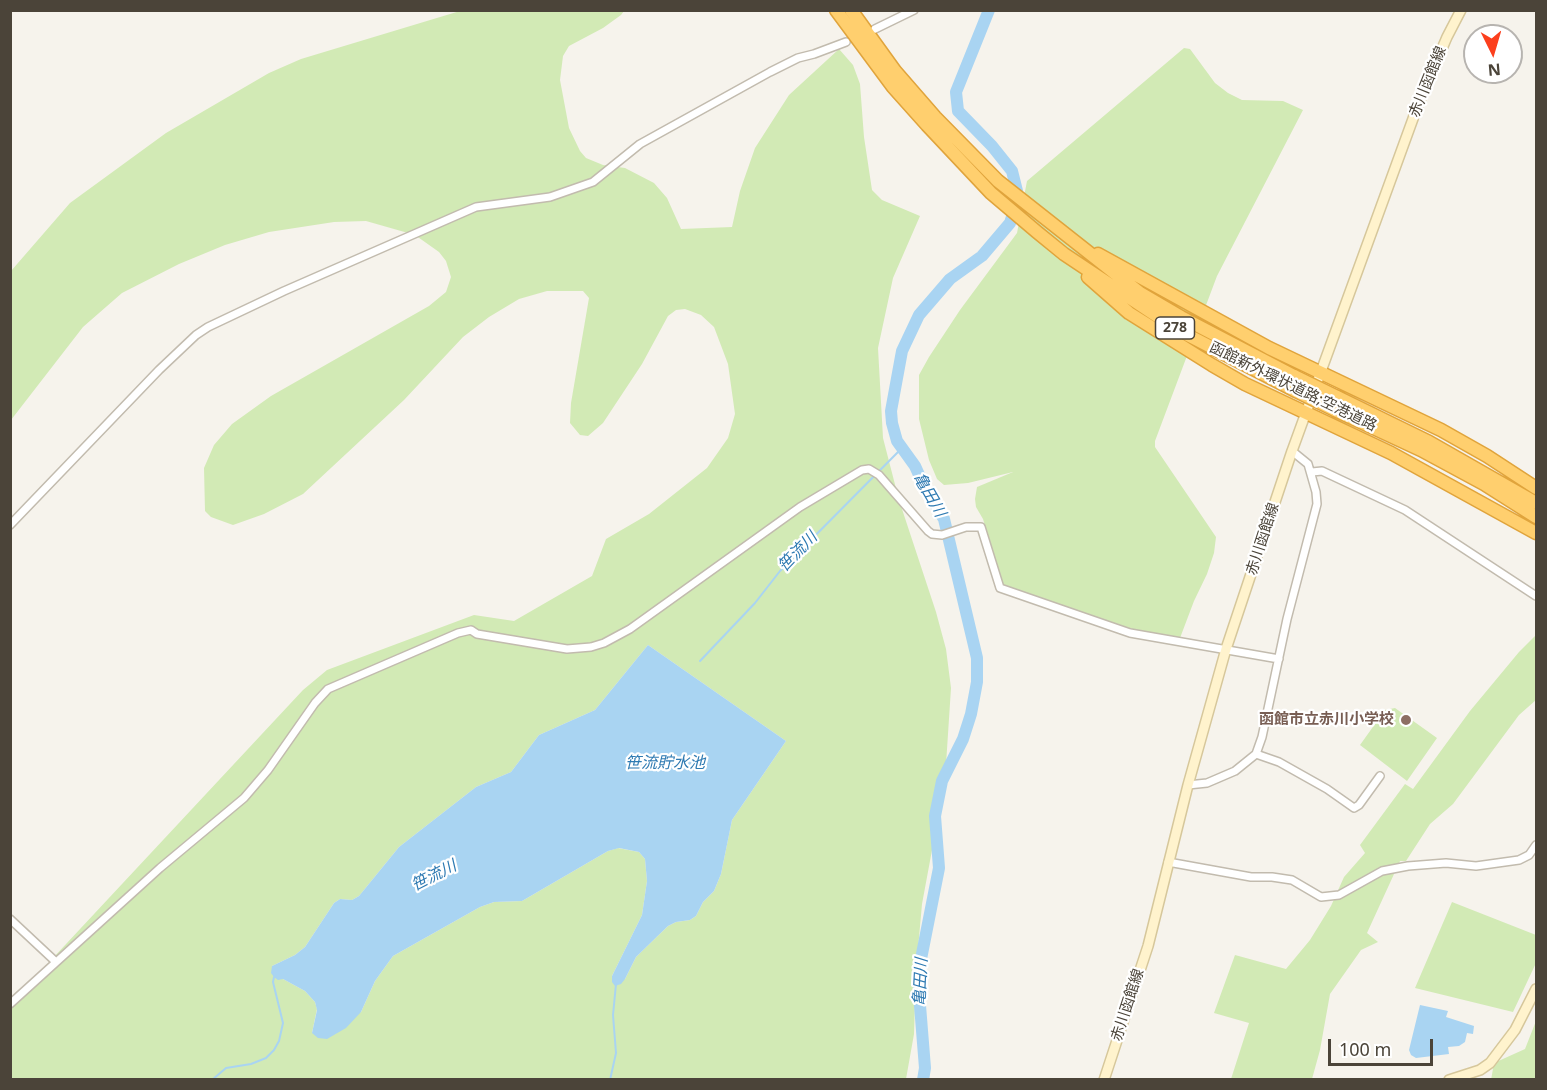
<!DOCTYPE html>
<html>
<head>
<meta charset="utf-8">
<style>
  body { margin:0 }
  #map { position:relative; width:1547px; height:1090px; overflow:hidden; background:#f6f3ec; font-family:"Noto Sans",sans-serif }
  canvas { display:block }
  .frame { position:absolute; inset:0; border:12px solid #4b4439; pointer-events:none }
  .north { position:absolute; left:1463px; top:24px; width:60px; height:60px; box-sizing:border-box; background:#fff; border:2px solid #b7b4b0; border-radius:50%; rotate:175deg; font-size:16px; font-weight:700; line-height:24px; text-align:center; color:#4b4439 }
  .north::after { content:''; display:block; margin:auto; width:21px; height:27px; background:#fc3f1d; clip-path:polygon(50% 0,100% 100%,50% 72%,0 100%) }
  .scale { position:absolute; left:1328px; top:1039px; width:105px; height:27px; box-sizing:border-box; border:3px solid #4b4439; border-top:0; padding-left:8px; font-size:18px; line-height:21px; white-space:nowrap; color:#4b4439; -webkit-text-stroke:4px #fff; paint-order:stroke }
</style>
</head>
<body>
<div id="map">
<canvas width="1547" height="1090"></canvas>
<div class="frame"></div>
<div class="north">N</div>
<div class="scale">100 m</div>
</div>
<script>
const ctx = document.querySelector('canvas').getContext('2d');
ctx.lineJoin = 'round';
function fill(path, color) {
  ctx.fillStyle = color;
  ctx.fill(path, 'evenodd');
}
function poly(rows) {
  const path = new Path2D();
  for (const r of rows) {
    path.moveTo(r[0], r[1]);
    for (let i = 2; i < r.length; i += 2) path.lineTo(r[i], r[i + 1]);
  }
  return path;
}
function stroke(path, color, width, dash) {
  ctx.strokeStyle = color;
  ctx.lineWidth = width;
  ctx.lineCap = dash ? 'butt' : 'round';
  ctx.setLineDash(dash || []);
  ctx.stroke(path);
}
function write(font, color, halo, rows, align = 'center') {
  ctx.font = font + ' "Noto Sans","Noto Sans JP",sans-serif';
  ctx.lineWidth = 4.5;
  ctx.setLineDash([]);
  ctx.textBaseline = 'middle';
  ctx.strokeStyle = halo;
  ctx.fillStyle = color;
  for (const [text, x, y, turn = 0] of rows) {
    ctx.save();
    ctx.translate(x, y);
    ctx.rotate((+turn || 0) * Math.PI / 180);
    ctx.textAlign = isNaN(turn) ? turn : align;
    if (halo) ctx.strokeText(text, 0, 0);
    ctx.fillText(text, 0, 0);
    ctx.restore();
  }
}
fill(poly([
  [460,11,624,11,621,15,603,28,569,46,563,56,560,80,569,128,580,151,586,158,603,165,625,168,654,183,667,198,681,229,732,227,740,191,755,148,789,95,839,49,853,65,860,84,864,137,872,190,882,200,920,216,893,278,878,348,883,438,899,500,936,612,946,649,951,688,945,780,922,904,916,971,914,1034,906,1079,11,1079,11,1003,303,690,327,670,474,615,514,621,592,576,606,539,649,514,707,468,728,438,735,414,728,364,714,327,701,315,685,309,676,310,668,316,642,364,603,423,588,436,580,435,570,423,571,403,589,298,583,291,547,291,519,299,489,317,463,337,404,400,303,494,264,514,233,525,211,517,205,511,204,468,214,445,232,424,271,396,429,306,446,292,451,277,446,261,439,252,415,235,366,221,334,222,269,232,225,245,179,264,122,293,83,327,11,420,11,271,70,203,166,133,269,73,301,59],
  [648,645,786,741,732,820,721,874,714,891,703,902,696,916,690,920,676,922,668,926,636,957,625,979,612,976,642,915,647,881,645,859,639,852,618,848,608,851,522,901,494,902,480,907,393,956,375,981,361,1012,312,1033,317,1009,315,1002,305,991,283,979,272,966,295,955,305,947,334,903,340,899,352,900,359,896,399,847,476,787,511,772,539,735,595,710],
  [1184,48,1190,49,1215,83,1228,93,1242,100,1283,101,1303,110,1217,276,1155,441,1155,447,1216,537,1214,553,1207,574,1194,601,1180,638,1132,629,1003,586,983,519,976,507,975,499,977,487,1013,472,968,483,944,485,937,479,929,460,919,419,919,375,929,357,960,310,1017,233,1027,181],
  [1536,635,1536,700,1519,715,1453,804,1430,824,1406,861,1400,861,1367,933,1378,942,1361,950,1330,994,1320,1050,1312,1079,1231,1079,1249,1023,1214,1013,1235,955,1286,969,1310,940,1331,906,1344,877,1365,853,1360,845,1405,784,1413,789,1470,711,1519,652],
  [1395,708,1437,738,1407,781,1360,745,1385,710],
  [1452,902,1536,935,1536,963,1513,1012,1415,988],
  [1536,1021,1536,1079,1491,1080,1494,1063,1525,1049]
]), '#d2eab5');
fill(poly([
  [648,645,786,741,732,820,721,874,714,891,703,902,696,916,690,920,676,922,668,926,636,957,625,979,621,984,615,986,612,982,612,976,642,915,647,881,645,859,639,852,619,848,608,851,522,901,494,902,480,907,393,956,375,981,361,1012,346,1028,327,1039,318,1038,312,1033,317,1010,315,1002,305,991,283,979,278,980,274,977,271,973,272,966,295,955,305,947,334,903,340,899,352,900,359,896,399,847,476,787,511,772,539,735,595,710],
  [1420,1005,1448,1011,1446,1017,1474,1026,1473,1034,1467,1033,1465,1042,1459,1046,1448,1047,1449,1054,1416,1058,1411,1055,1409,1050]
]), '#a9d4f2');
stroke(poly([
  [700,661,755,603,780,571,902,448],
  [212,1080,226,1068,251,1064,266,1058,274,1050,279,1041,283,1023,273,982,274,977],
  [610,1080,616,1053,613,1015,616,984]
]), '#a9d4f2', 2);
stroke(poly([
  [923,1080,925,1068,919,993,920,964,939,868,935,816,942,781,963,739,971,714,977,682,977,658,944,519,925,488,915,466,897,441,892,423,891,411,902,351,919,315,950,279,982,256,1010,223,1015,208,1017,191,1012,171,992,146,958,111,956,92,989,10]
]), '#a9d4f2', 12);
const street = poly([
  [875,29,914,10],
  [1312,472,1322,471,1405,510,1536,596],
  [10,525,159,370,196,335,208,327,284,291,476,207,550,197,593,182,640,144,770,72,798,58,814,54,846,42],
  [1256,754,1279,762,1327,789,1354,808,1359,805,1380,776],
  [1188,785,1207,783,1235,771,1256,754,1262,737,1287,619,1317,504,1316,492,1308,464,1292,451],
  [1168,862,1251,877,1272,877,1292,880,1321,897,1339,895,1382,871,1408,866,1446,863,1476,866,1519,860,1529,855,1536,845],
  [10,919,56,962],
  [10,1004,160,868,244,798,268,770,315,703,328,689,458,633,471,630,477,634,567,649,591,647,604,643,630,629,800,507,862,470,869,469,879,475,928,531,932,534,942,535,966,527,981,527,1000,588,1130,633,1279,659]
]);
const secondary = poly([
  [1104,1080,1148,946,1188,785,1226,649,1292,451,1418,105,1447,37,1461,10],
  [1449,1080,1480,1070,1490,1063,1515,1030,1536,989]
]);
const highway = poly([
  [836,10,893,87,927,125,991,193,1037,232,1064,254,1178,330,1294,390],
  [851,10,895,71,935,117,998,181,1140,293,1181,317,1294,376],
  [1098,254,1269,348,1441,430,1487,456,1536,488],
  [1088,277,1129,313,1212,365,1245,384,1391,453,1536,533],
  [1337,397,1429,442,1536,503],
  [1335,410,1421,450,1484,484,1536,517]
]);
stroke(street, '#c2bbae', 10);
stroke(secondary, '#d6c79b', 12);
stroke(highway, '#e0a43c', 15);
stroke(street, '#fff', 7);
stroke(secondary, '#fff3cd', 9);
stroke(highway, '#ffcf6e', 12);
const highwayBridge = poly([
  [1294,376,1337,397],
  [1294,390,1335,410]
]);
stroke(highwayBridge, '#e0a43c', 15, []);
stroke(highwayBridge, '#ffcf6e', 12);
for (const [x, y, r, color] of [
  [1406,720,6,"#8d6e63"]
]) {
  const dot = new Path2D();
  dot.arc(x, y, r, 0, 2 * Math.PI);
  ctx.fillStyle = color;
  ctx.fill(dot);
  stroke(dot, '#fff', 2);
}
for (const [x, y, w] of [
  [1175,328,39]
]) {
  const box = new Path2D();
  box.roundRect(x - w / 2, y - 11, w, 22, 4.5);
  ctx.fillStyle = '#fff';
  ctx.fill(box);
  stroke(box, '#4b4439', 1.5);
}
write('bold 14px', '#4b4439', null, [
  ["278",1175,328]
]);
write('15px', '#4b4439', '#fff', [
  ["赤川函館線",1428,82,-68],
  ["函館新外環状道路;空港道路",1293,387,26],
  ["赤川函館線",1263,539,-72],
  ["赤川函館線",1128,1005,-72]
]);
write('bold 15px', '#785e54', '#fff', [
  ["函館市立赤川小学校",1394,720]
], 'right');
write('italic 16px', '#2e7ab2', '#fff', [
  ["亀田川",929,495,60],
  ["笹流川",798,552,-46],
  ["笹流貯水池",665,763],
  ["笹流川",434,876,-27],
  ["亀田川",921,982,-87]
]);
</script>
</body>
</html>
